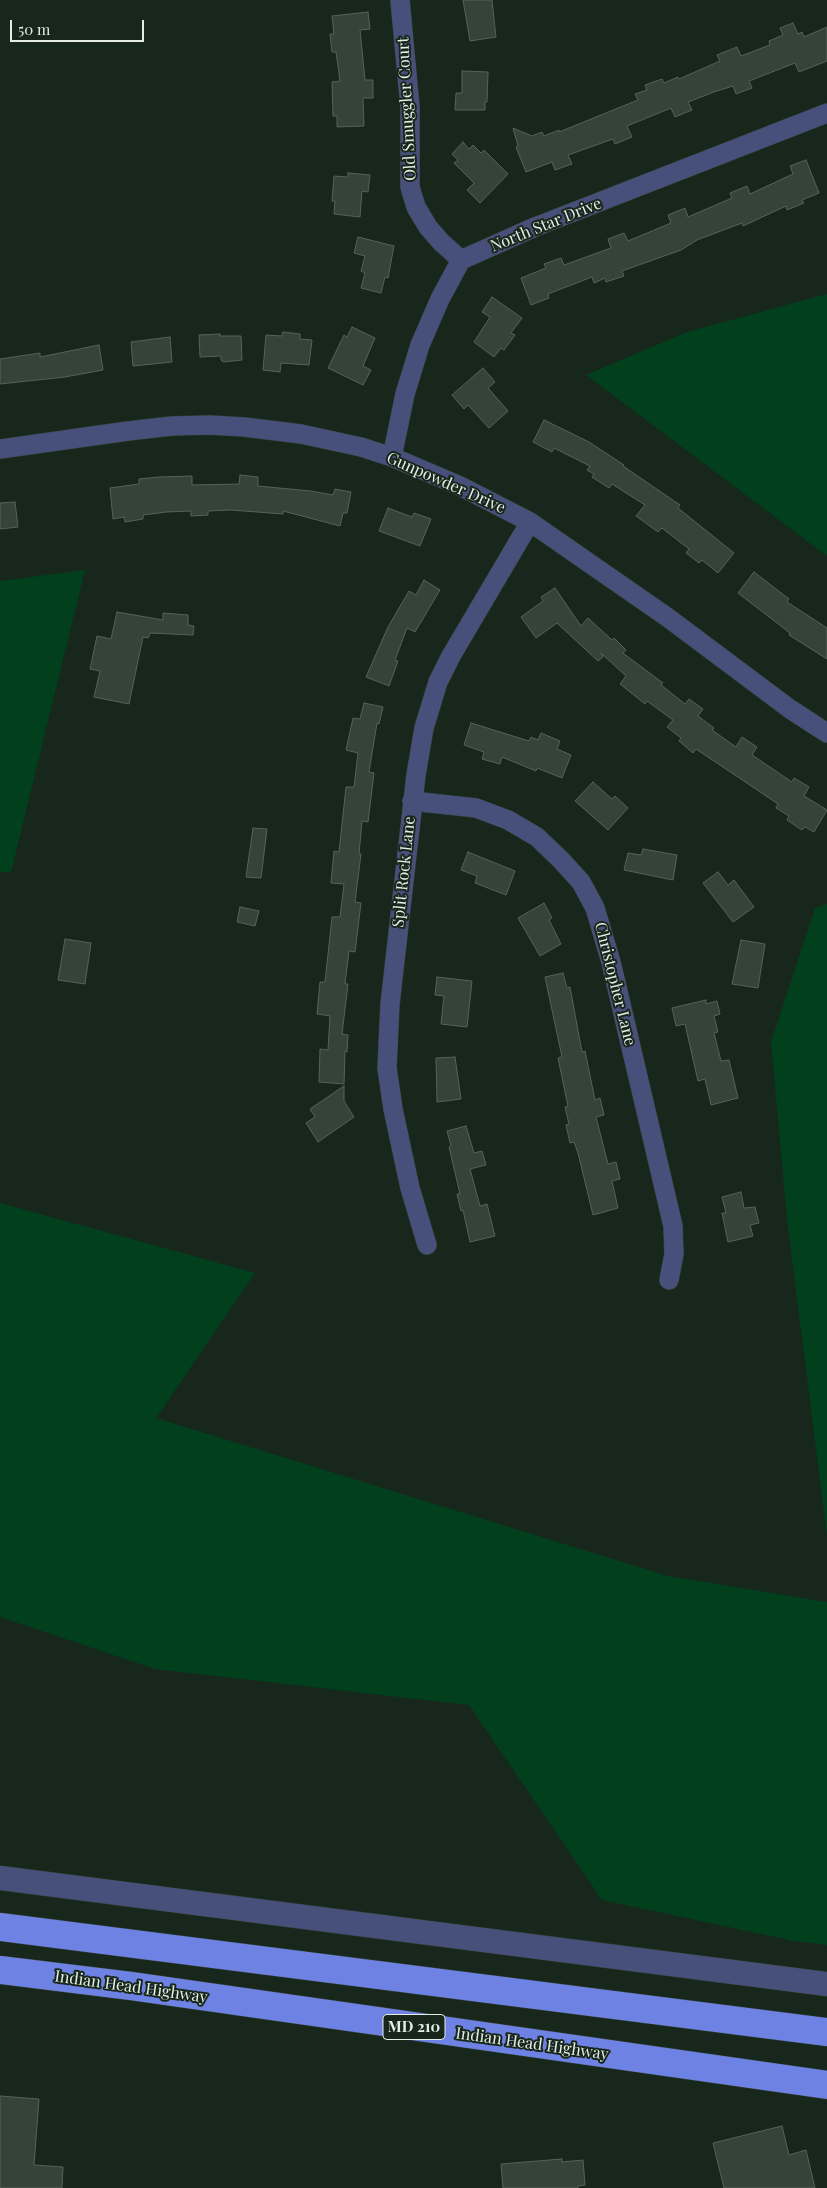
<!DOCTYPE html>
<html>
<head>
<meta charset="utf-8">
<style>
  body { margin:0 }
  #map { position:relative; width:827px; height:2188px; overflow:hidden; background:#18271c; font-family:"Playfair Display",serif }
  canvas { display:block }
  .scale { position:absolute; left:10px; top:20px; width:134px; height:22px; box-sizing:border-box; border:2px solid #e4eee6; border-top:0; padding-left:6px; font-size:15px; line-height:18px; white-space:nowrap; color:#e4eee6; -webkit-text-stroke:4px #18271c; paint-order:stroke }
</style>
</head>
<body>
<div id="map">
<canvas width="827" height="2188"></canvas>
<div class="scale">50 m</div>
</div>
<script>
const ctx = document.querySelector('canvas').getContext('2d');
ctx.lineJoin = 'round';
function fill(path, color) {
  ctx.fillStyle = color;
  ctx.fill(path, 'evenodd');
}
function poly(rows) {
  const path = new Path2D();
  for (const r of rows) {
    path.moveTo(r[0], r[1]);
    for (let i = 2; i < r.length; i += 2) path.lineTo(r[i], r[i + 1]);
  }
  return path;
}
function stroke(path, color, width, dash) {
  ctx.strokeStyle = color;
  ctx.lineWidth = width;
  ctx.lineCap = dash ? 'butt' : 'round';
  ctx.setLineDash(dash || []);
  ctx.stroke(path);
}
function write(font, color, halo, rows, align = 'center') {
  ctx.font = font + ' "Playfair Display",serif';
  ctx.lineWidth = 4;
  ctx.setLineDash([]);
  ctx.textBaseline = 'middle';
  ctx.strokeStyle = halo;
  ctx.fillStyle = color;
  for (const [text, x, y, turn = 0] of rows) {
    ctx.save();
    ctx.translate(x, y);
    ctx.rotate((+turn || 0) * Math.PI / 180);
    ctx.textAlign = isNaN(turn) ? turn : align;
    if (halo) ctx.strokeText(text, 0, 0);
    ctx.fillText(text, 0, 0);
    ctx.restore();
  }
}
fill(poly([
  [827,294,827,556,586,375,687,332],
  [85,570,11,872,0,872,0,581],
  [827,904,827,1536,787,1219,771,1042,815,908],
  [0,1203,255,1273,156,1418,668,1576,827,1602,827,1945,794,1941,602,1900,469,1705,155,1669,0,1617]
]), '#023f1d');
const building = poly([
  [463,0,492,0,496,37,470,41,463,0],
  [368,12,370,29,360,30,365,80,373,80,373,98,363,98,364,126,337,127,337,116,333,116,332,82,340,81,336,52,332,52,330,34,334,34,332,16,368,12],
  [793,23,798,34,802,32,804,37,827,27,827,61,799,72,795,63,749,81,752,88,736,94,733,86,714,92,688,102,692,110,675,117,671,108,627,126,632,137,615,144,613,139,568,155,572,164,555,170,552,162,526,172,516,147,518,146,513,128,532,136,542,132,544,136,559,130,559,132,638,100,635,94,647,90,645,85,662,79,664,83,678,77,679,79,720,61,717,55,737,47,741,56,770,45,769,41,783,35,780,28,793,23],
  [462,71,488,72,487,102,485,102,485,110,455,110,456,93,462,93,462,71],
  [463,142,469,149,473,145,481,153,484,150,508,174,480,203,467,190,474,183,454,163,458,160,452,154,463,142],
  [806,160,819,193,802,200,804,203,787,210,786,206,743,226,742,223,697,240,681,250,622,271,624,276,606,282,605,278,594,283,592,277,548,294,549,298,531,305,521,278,546,268,544,264,561,258,564,265,611,248,608,239,624,233,628,241,671,223,668,215,685,208,688,217,732,198,730,193,747,186,750,194,793,174,790,166,806,160],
  [348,173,370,175,368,192,362,191,360,217,334,214,335,201,332,201,334,176,348,177,348,173],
  [358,237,394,246,388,278,385,277,381,293,361,288,365,273,361,271,365,256,354,253,358,237],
  [492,297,522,318,511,333,515,335,504,350,501,348,494,357,474,342,490,317,482,312,492,297],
  [352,327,375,338,363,366,371,370,363,385,328,368,344,335,347,337,352,327],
  [283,332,300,334,300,339,312,340,309,365,281,363,280,372,263,370,266,335,282,336,283,332],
  [220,334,220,336,241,336,242,360,223,362,221,360,221,356,200,357,199,335,220,334],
  [170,337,172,362,133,366,131,342,170,337],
  [99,345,103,370,65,377,0,384,0,359,40,353,40,357,99,345],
  [483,368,495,382,488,388,508,411,489,428,468,405,464,409,452,395,483,368],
  [544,420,589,442,624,465,623,466,680,505,678,508,734,553,718,573,702,560,699,563,686,553,689,549,662,528,658,532,636,516,645,505,612,484,609,488,592,477,594,474,587,470,590,466,554,448,552,452,533,442,544,420],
  [240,475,258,477,258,486,311,491,333,495,335,489,351,492,347,513,343,513,340,526,283,511,283,514,231,510,208,511,208,515,191,516,191,511,166,512,143,515,143,519,125,522,124,517,113,519,110,488,139,484,139,479,159,477,192,476,192,485,239,484,240,475],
  [15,502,18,527,0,529,0,503,15,502],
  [388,508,412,517,414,513,431,519,420,546,379,531,388,508],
  [754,572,789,599,787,602,827,628,827,659,789,635,790,633,738,593,754,572],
  [424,580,440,590,415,632,407,628,395,660,398,661,389,686,366,677,388,627,409,591,416,595,424,580],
  [555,588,581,626,588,618,612,640,614,638,626,650,623,653,663,683,661,685,685,704,689,699,703,709,698,716,714,728,712,730,736,747,742,737,757,747,752,755,792,782,794,778,809,787,804,796,827,810,814,832,805,827,802,830,787,820,789,816,776,808,778,804,705,755,696,749,693,753,679,741,681,738,667,727,673,720,647,701,645,704,620,684,626,676,601,653,603,657,598,661,557,623,536,638,521,617,543,601,541,597,555,588],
  [117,612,163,620,163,613,188,615,188,625,194,626,193,635,150,633,148,638,143,637,129,704,94,697,100,671,90,669,97,636,111,639,117,612],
  [364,703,383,707,379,724,377,723,369,772,374,773,368,822,362,821,359,854,361,854,355,902,361,903,355,952,349,951,345,984,348,984,342,1034,348,1035,347,1052,345,1051,344,1084,319,1082,320,1049,328,1050,330,1016,317,1014,320,982,325,982,332,917,340,917,344,884,331,883,334,851,339,852,346,787,354,787,358,753,346,750,353,718,360,719,364,703],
  [471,723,529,741,531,737,538,740,541,733,560,741,557,749,571,755,562,778,537,768,536,771,502,757,500,764,482,759,484,752,464,745,471,723],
  [593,782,612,799,615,796,628,808,608,830,575,801,593,782],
  [253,828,267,829,261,878,246,877,253,828],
  [643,849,677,855,673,880,624,870,628,853,641,855,643,849],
  [468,852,515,871,506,895,475,883,477,876,461,870,468,852],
  [718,872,728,885,734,880,754,907,733,922,703,883,718,872],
  [544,903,552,918,549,920,561,944,540,956,518,918,544,903],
  [240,907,259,911,255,926,237,922,240,907],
  [65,939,91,943,85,984,58,980,65,939],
  [741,940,765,944,758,988,732,984,741,940],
  [563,973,567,988,570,987,582,1052,585,1051,595,1100,600,1098,604,1115,596,1117,608,1164,616,1162,620,1179,612,1181,618,1208,593,1215,578,1153,574,1142,570,1143,566,1125,569,1124,565,1107,568,1106,558,1058,562,1057,545,977,563,973],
  [437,977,472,981,467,1027,441,1024,444,996,435,995,437,977],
  [706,1000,706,1004,717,1001,720,1014,714,1016,718,1032,714,1033,721,1061,729,1060,738,1098,711,1105,705,1079,698,1081,685,1024,676,1026,672,1008,706,1000],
  [455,1057,461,1099,437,1102,436,1058,455,1057],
  [344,1086,344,1101,354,1117,318,1142,306,1123,315,1117,310,1109,344,1086],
  [466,1126,474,1153,482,1151,486,1165,470,1169,480,1206,487,1204,495,1236,470,1242,463,1210,461,1211,457,1194,460,1194,449,1147,451,1146,447,1131,466,1126],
  [741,1192,744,1208,755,1207,759,1223,750,1225,753,1236,728,1242,722,1213,726,1213,722,1197,741,1192],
  [0,2096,39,2099,34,2165,63,2167,62,2188,0,2188,0,2096],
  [782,2126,789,2155,806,2150,815,2188,724,2188,713,2143,782,2126],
  [562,2159,562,2162,583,2160,585,2185,578,2186,578,2188,503,2188,501,2164,562,2159]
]);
fill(building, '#344437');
stroke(building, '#546457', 1);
const minor = poly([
  [400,0,410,107,410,187,416,207,428,227,441,242,461,260],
  [0,449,128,431,172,426,210,425,244,427,301,434,361,447,392,457,460,486,530,522,667,617,790,709,827,733],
  [392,457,405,394,420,345,440,299,461,260,535,227,827,113],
  [412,801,476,808,508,820,537,837,561,860,581,882,595,908,611,962,673,1226,674,1254,669,1280],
  [427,1245,410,1188,393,1109,387,1068,390,1004,416,775,424,728,438,682,451,656,530,522]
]);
const tertiary = poly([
  [0,1878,827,1984]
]);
const trunk = poly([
  [0,1927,827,2032],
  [0,1970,131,1986,827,2085]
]);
stroke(minor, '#354338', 20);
stroke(tertiary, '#354338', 25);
stroke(trunk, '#354338', 29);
stroke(minor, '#46507b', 19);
stroke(tertiary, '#46507b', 24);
stroke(trunk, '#6e82e4', 28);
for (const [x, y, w] of [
  [414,2027,62]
]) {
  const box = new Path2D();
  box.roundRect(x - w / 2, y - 12.5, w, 25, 4);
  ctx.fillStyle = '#18271c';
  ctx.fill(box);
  stroke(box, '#e4eee6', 1);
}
write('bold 15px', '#e4eee6', null, [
  ["MD 210",414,2027]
]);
write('16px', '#e4eee6', '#18271c', [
  ["Old Smuggler Court",407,109,-93],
  ["North Star Drive",546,225,-22],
  ["Gunpowder Drive",446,483,24],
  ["Split Rock Lane",404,872,-84],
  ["Christopher Lane",615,984,76],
  ["Indian Head Highway",131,1987,8],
  ["Indian Head Highway",532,2044,8]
]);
</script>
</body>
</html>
